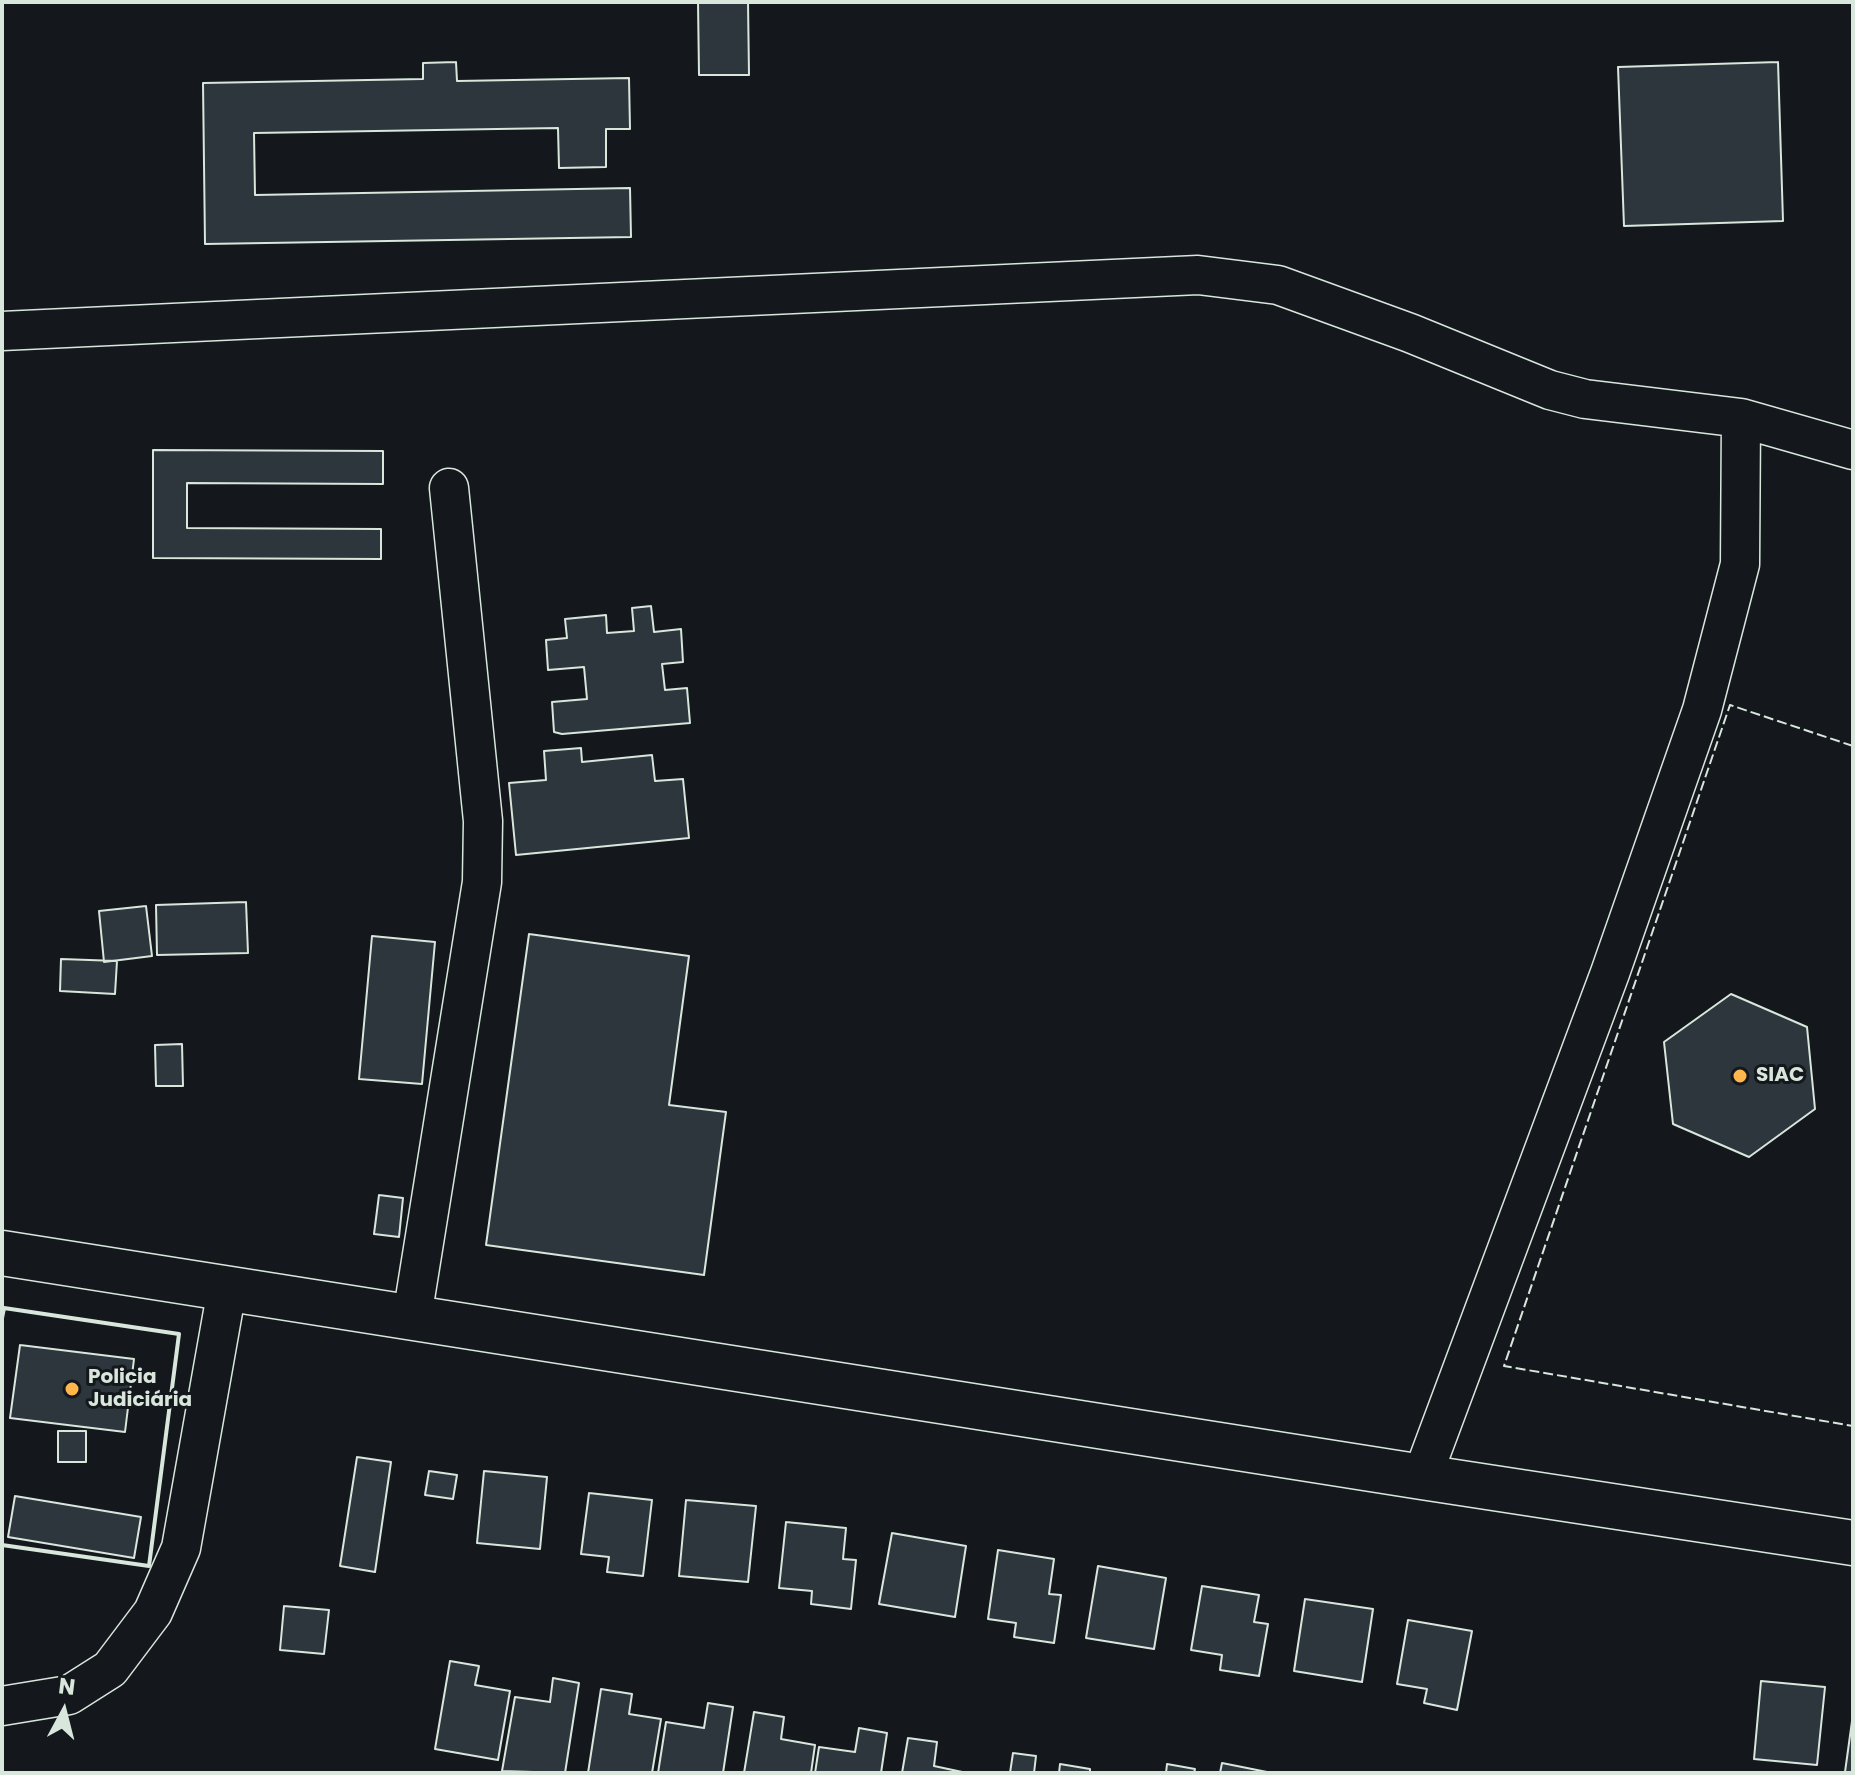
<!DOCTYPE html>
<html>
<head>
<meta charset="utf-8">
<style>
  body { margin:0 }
  #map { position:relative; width:1855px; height:1775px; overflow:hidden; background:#14181c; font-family:Poppins,sans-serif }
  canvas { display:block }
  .frame { position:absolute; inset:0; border:4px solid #d8e6dc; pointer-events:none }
  .north { position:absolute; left:24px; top:1671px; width:80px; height:80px; -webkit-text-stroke:6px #14181c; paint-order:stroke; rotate:7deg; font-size:22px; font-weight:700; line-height:32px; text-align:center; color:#d8e6dc }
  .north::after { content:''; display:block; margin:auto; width:28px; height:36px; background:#d8e6dc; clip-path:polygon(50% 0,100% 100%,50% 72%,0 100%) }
</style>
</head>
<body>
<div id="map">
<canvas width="1855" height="1775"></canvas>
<div class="frame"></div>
<div class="north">N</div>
</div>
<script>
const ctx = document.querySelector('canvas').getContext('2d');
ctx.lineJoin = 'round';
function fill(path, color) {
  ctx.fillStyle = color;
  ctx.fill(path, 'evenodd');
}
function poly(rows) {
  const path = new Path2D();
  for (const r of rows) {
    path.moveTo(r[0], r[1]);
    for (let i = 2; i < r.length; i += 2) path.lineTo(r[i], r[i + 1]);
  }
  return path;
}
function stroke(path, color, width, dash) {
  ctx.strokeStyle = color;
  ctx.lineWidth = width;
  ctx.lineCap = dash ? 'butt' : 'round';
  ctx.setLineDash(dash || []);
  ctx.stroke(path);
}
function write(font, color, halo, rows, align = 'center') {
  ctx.font = font + ' Poppins,sans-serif';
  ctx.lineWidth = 6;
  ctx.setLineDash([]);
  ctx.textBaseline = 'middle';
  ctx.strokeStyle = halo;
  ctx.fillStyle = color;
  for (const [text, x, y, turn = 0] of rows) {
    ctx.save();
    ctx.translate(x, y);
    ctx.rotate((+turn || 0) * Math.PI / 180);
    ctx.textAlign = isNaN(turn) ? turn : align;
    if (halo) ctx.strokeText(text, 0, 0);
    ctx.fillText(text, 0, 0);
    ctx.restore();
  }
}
const building = poly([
  [698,2,748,2,749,75,699,75,698,2],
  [456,62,457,81,629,78,630,129,606,129,606,167,559,168,558,128,254,133,255,195,630,188,631,237,205,244,203,83,423,79,423,63,456,62],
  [1778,62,1783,221,1624,226,1618,67,1778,62],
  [153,450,383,451,383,484,187,483,187,528,381,529,381,559,153,558,153,450],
  [651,606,654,632,681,629,683,662,662,664,665,690,687,688,690,723,562,734,554,732,552,702,587,699,584,667,548,670,546,640,567,638,565,619,606,615,607,633,634,631,632,608,651,606],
  [581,748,582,762,652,755,655,781,683,779,689,838,516,855,509,783,546,780,544,751,581,748],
  [246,902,248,953,157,955,156,905,246,902],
  [146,906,152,956,104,962,99,911,146,906],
  [529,934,689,956,669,1105,726,1112,704,1275,486,1245,529,934],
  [372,936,435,942,422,1084,359,1079,372,936],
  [61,959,117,961,115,994,60,991,61,959],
  [1731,994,1807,1027,1815,1109,1749,1157,1673,1124,1664,1042,1731,994],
  [182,1044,183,1086,156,1086,155,1045,182,1044],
  [379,1195,403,1198,399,1237,374,1234,379,1195],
  [20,1345,134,1359,125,1432,10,1418,20,1345],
  [58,1431,86,1431,86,1462,58,1462,58,1431],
  [357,1457,391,1462,375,1572,340,1566,357,1457],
  [429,1471,457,1475,453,1499,425,1495,429,1471],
  [484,1471,547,1477,540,1549,477,1543,484,1471],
  [589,1493,652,1500,643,1576,607,1572,609,1557,581,1554,589,1493],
  [15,1496,141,1517,134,1558,8,1537,15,1496],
  [686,1500,756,1506,748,1582,679,1576,686,1500],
  [786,1522,846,1528,843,1559,856,1560,851,1609,811,1604,812,1591,779,1588,786,1522],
  [892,1533,966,1546,955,1617,879,1604,892,1533],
  [998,1550,1054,1559,1049,1594,1061,1595,1054,1643,1014,1637,1016,1623,988,1619,998,1550],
  [1098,1566,1166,1578,1154,1649,1086,1638,1098,1566],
  [1202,1586,1259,1595,1254,1622,1268,1624,1259,1676,1220,1670,1222,1655,1191,1650,1202,1586],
  [1305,1599,1373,1609,1362,1682,1294,1671,1305,1599],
  [284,1606,329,1610,324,1654,280,1650,284,1606],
  [1408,1620,1472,1631,1457,1710,1424,1703,1427,1689,1397,1684,1408,1620],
  [450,1661,479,1666,475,1685,510,1691,498,1760,435,1749,450,1661],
  [553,1678,579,1683,565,1773,502,1771,515,1697,550,1702,553,1678],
  [1761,1681,1825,1687,1817,1765,1754,1759,1761,1681],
  [601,1689,632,1694,629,1714,661,1719,652,1773,588,1773,601,1689],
  [708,1703,733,1707,723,1773,658,1773,666,1722,704,1728,708,1703],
  [754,1712,784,1717,781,1739,815,1745,811,1773,744,1773,754,1712],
  [1853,1714,1853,1773,1850,1773,1845,1772,1853,1714],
  [859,1728,887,1733,881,1773,815,1773,819,1747,855,1752,859,1728],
  [908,1738,937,1742,934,1766,967,1773,902,1773,908,1738],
  [1013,1753,1036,1756,1034,1773,1010,1773,1013,1753],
  [1222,1763,1272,1773,1220,1773,1222,1763],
  [1060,1764,1090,1769,1090,1773,1059,1773,1060,1764],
  [1167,1764,1195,1769,1194,1773,1166,1773,1167,1764]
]);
fill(building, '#2c363c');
stroke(building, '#d8e6dc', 2);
const minor = poly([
  [2,331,1198,275,1278,285,1410,333,1550,390,1585,399,1741,418,1853,450],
  [412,1317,482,882,483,821,449,488],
  [1422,1477,1610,973,1702,710,1740,564,1741,418],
  [2,1706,69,1695,110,1669,153,1612,181,1548,227,1289]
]);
const major = poly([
  [2,1253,1422,1477,1853,1543]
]);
stroke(minor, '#d8e6dc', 41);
stroke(major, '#d8e6dc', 47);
stroke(minor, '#14181c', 38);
stroke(major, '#14181c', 44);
stroke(poly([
  [1853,746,1730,705,1504,1366,1853,1426]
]), '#d8e6dc', 2, [10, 4]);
stroke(poly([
  [2,1318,4,1308,179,1334,149,1566,2,1545]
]), '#d8e6dc', 4);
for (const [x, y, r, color] of [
  [1740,1076,8,"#ffb74d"],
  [72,1389,8,"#ffb74d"]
]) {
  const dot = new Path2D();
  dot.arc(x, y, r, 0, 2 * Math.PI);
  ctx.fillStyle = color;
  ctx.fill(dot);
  stroke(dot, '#14181c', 3);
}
write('bold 20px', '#d8e6dc', '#14181c', [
  ["SIAC",1756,1076],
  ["Policia",88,1378],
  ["Judiciária",88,1401]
], 'left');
</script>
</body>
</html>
